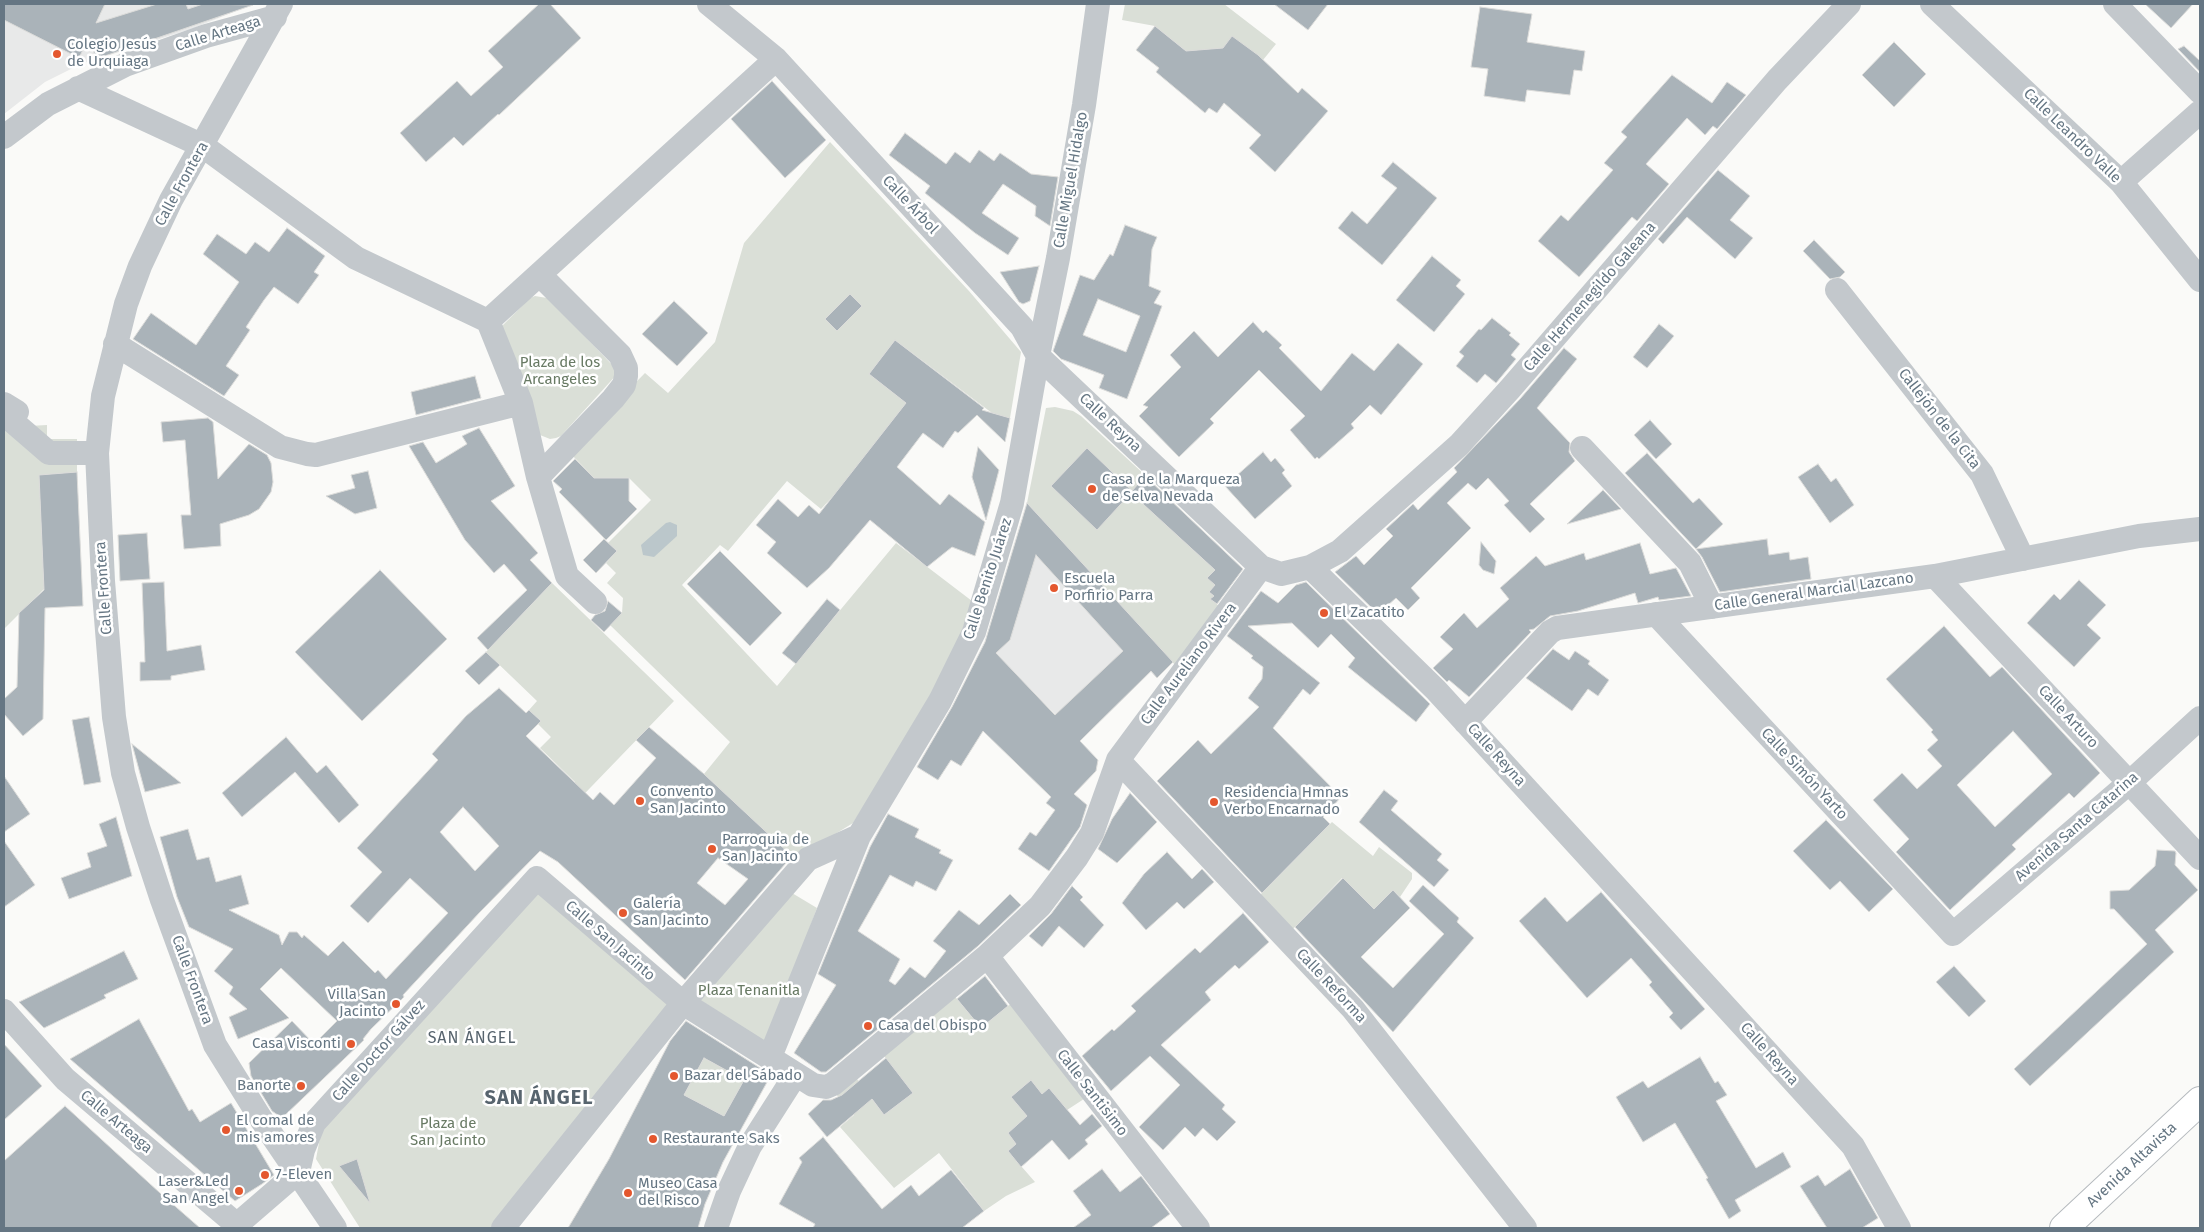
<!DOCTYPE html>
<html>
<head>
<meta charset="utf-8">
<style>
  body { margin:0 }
  #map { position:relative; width:2204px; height:1232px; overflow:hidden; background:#fafaf8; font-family:"Fira Sans",sans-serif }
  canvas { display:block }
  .frame { position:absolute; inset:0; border:5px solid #657683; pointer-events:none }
</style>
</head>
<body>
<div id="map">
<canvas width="2204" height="1232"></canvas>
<div class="frame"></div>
</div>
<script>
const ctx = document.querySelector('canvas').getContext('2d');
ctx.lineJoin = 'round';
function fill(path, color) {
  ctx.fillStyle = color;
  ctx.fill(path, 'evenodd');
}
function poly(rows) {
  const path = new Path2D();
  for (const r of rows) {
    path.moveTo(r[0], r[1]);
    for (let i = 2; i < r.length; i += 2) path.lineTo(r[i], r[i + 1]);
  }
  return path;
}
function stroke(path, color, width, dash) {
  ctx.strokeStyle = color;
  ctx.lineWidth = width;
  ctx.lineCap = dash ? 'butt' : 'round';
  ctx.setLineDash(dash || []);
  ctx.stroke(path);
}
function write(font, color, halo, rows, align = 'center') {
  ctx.font = font + ' "Fira Sans",sans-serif';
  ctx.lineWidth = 5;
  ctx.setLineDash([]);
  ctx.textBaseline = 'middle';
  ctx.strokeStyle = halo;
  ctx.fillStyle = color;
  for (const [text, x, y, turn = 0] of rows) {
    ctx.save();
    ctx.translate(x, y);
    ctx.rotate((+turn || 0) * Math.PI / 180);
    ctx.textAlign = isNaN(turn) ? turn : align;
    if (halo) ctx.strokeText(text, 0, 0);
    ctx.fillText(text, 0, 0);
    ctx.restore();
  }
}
fill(poly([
  [4,4,253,4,194,28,81,64,45,82,4,114],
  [1027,503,1173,662,1157,678,1151,672,1080,740,985,642]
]), '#e8e9e9');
fill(poly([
  [1125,4,1224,4,1276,44,1263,60,1223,48,1186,51,1155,26,1122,20],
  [830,142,969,291,1021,352,1010,418,992,413,895,340,869,374,906,403,837,492,821,509,787,481,728,551,720,545,682,585,777,686,896,543,972,601,963,628,935,692,853,823,795,859,704,774,730,742,610,625,622,613,623,598,607,583,616,573,606,563,617,551,608,543,651,500,629,478,599,483,568,451,645,373,668,393,715,342,744,243],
  [535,296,547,298,552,302,619,372,561,436,556,438,550,439,540,435,498,330,530,298],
  [1055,407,1073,411,1081,416,1146,476,1140,483,1140,501,1215,570,1208,578,1215,585,1209,592,1214,596,1211,599,1220,607,1176,666,1027,503,1046,408],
  [4,422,11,427,47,425,47,439,77,439,77,472,39,475,44,589,4,629],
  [552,583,674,701,564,815,544,814,575,782,540,748,551,737,538,724,541,721,529,710,537,701,486,652],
  [1332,822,1373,856,1379,847,1412,873,1412,879,1400,897,1393,890,1365,918,1363,899,1342,878,1292,930,1260,895],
  [539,888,674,1003,494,1228,360,1228,316,1159,321,1132],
  [792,893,817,908,767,1043,697,998],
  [952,993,981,1028,1014,1001,1087,1097,1067,1110,1049,1088,1042,1094,1031,1080,1011,1097,1027,1116,1008,1133,1016,1144,1008,1151,1035,1182,1006,1196,984,1211,939,1153,894,1188,840,1127,854,1115,834,1092,854,1075,884,1115,913,1093,881,1052],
  [704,1058,744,1080,724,1116,684,1095]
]), '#dadfd7');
fill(poly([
  [670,522,677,525,677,536,654,557,643,555,641,545,666,523]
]), '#bbc7cb');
const building = poly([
  [4,4,105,4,96,23,157,4,186,4,188,9,203,4,253,5,96,59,89,37,79,58,4,20,4,4],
  [539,4,550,4,581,38,499,115,498,114,463,146,454,137,426,162,400,133,457,81,471,96,503,67,488,51,539,4],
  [1274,4,1328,4,1308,30,1274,4],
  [2145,4,2193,4,2171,28,2145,4],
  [1480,7,1532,14,1527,42,1585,51,1582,71,1574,70,1570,95,1527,90,1525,102,1484,96,1488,69,1471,67,1480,7],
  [1155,26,1186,51,1223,48,1232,36,1258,55,1298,93,1302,88,1328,111,1275,172,1249,148,1261,135,1224,103,1217,113,1209,108,1205,113,1156,72,1159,68,1136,50,1155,26],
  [1894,42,1926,74,1894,107,1862,75,1894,42],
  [2184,46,2200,61,2200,72,2178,49,2184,46],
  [1672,75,1712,103,1727,82,1746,95,1717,129,1713,126,1705,135,1687,118,1646,164,1669,184,1637,221,1632,217,1579,277,1538,241,1561,215,1568,221,1613,170,1604,163,1627,137,1621,132,1672,75],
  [772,81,826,140,785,178,731,119,772,81],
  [905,133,946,164,955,152,970,163,979,150,994,161,1000,153,1031,174,1058,177,1050,226,1035,216,1036,206,1003,184,982,213,1019,238,1008,255,975,233,925,193,930,186,889,155,905,133],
  [1393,162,1437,198,1382,265,1338,228,1352,211,1367,224,1397,188,1381,176,1393,162],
  [1718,170,1750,196,1730,220,1753,238,1735,259,1687,217,1663,244,1658,239,1718,170],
  [1125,225,1157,237,1152,249,1149,286,1161,291,1154,303,1162,306,1127,399,1099,388,1104,375,1061,359,1053,351,1080,275,1094,280,1110,254,1113,256,1125,225],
  [1098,299,1140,316,1126,352,1083,335,1098,299],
  [287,228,325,256,314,272,319,275,298,304,274,287,264,300,246,327,250,330,226,366,239,375,224,396,133,339,151,313,196,345,239,282,203,254,217,234,246,254,255,242,269,252,287,228],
  [1814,240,1845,272,1840,277,1830,279,1803,251,1814,240],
  [1432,256,1461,280,1456,286,1465,294,1434,332,1396,300,1432,256],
  [1039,266,1030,301,1023,304,1019,302,1000,272,1039,266],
  [850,294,862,306,837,331,825,319,850,294],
  [674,301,708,333,677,366,642,334,674,301],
  [1492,318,1511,333,1509,335,1520,344,1511,355,1516,359,1496,383,1485,374,1477,383,1456,366,1464,356,1459,352,1479,329,1481,330,1492,318],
  [1253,322,1263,333,1266,330,1282,345,1279,348,1321,391,1352,353,1374,371,1398,343,1423,364,1381,415,1370,405,1351,424,1354,428,1319,459,1317,457,1315,459,1290,430,1305,416,1259,370,1210,419,1214,423,1179,457,1139,416,1148,407,1143,405,1181,367,1170,355,1194,331,1218,357,1253,322],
  [1659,324,1674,336,1647,368,1633,357,1659,324],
  [895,340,984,408,982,410,1010,418,1005,442,977,415,958,433,955,431,943,448,923,433,897,467,940,505,949,494,985,522,975,556,952,547,927,567,870,520,829,568,807,588,767,553,776,542,756,525,778,499,798,517,809,505,819,514,906,403,869,374,895,340],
  [1564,348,1577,359,1537,408,1570,443,1569,452,1575,461,1530,504,1545,519,1530,533,1504,505,1509,501,1488,478,1476,490,1468,483,1447,503,1471,528,1411,588,1420,598,1408,610,1396,598,1378,614,1335,572,1356,556,1364,565,1393,536,1386,529,1413,504,1418,510,1457,472,1454,468,1520,399,1564,348],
  [475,376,481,398,416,415,411,392,475,376],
  [208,418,213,422,218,479,249,444,267,455,271,463,273,482,271,492,259,509,249,515,220,524,221,546,184,549,181,515,191,515,185,440,163,442,161,422,208,418],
  [1650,420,1672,444,1656,459,1634,435,1650,420],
  [479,428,515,486,491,501,538,553,530,560,552,583,488,650,477,638,527,590,504,564,494,573,465,540,409,446,423,442,436,463,467,444,462,436,479,428],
  [978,447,999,470,986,520,972,477,978,447],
  [1087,448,1132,491,1145,476,1243,569,1217,604,1210,599,1214,596,1209,592,1215,585,1207,578,1215,570,1131,493,1097,530,1051,486,1087,448],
  [1263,452,1271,462,1275,458,1285,470,1282,473,1292,486,1255,519,1225,486,1263,452],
  [1647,453,1693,503,1699,498,1723,524,1696,549,1625,473,1647,453],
  [575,459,594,478,629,478,629,501,637,509,606,540,559,492,562,489,553,481,575,459],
  [1818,464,1831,482,1836,478,1854,505,1830,523,1798,477,1818,464],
  [368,471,377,508,355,514,326,496,355,488,351,475,368,471],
  [77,472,83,606,45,608,43,719,23,736,4,714,4,699,17,687,19,613,44,590,39,475,77,472],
  [1603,490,1621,509,1567,524,1603,490],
  [1027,503,1173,662,1157,678,1151,671,1080,741,1098,760,1096,771,1074,794,1087,805,1080,827,1049,871,1018,849,1030,832,1036,836,1055,810,1046,803,1051,797,983,731,961,766,951,760,938,780,917,767,952,707,985,642,1027,503],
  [1036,555,1123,651,1055,715,996,653,1010,640,1036,555],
  [147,533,150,579,120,581,118,535,147,533],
  [604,539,617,551,596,573,583,560,604,539],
  [1767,539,1769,555,1789,552,1790,560,1808,557,1811,579,1720,592,1702,557,1696,549,1767,539],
  [1481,542,1496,561,1494,574,1483,570,1479,565,1481,542],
  [1640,543,1650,574,1676,568,1691,596,1659,600,1658,597,1638,603,1635,593,1578,611,1550,616,1534,629,1529,630,1531,632,1469,697,1449,680,1447,682,1433,668,1453,649,1440,637,1464,613,1477,628,1509,599,1500,588,1536,556,1545,566,1584,553,1586,560,1640,543],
  [720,551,782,613,750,646,687,584,720,551],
  [380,570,447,639,362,721,295,652,380,570],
  [2079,580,2106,605,2087,625,2101,638,2074,667,2027,623,2054,594,2060,600,2079,580],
  [164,582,167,651,201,645,205,670,171,676,171,680,140,681,140,662,145,662,142,583,164,582],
  [1306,582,1430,704,1416,722,1348,667,1355,658,1331,634,1318,648,1292,623,1248,626,1320,683,1310,695,1303,689,1273,728,1341,797,1323,817,1330,824,1262,893,1157,781,1198,740,1211,754,1259,707,1248,698,1262,679,1263,667,1251,658,1253,656,1227,636,1261,591,1278,603,1296,585,1306,582],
  [827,599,840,610,796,664,782,653,827,599],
  [608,601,622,613,604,632,591,620,595,615,605,611,608,601],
  [1944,626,1990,677,2002,667,2100,773,2074,798,2069,793,2012,845,2016,849,1950,910,1896,852,1909,839,1873,800,1902,773,1917,789,1942,766,1927,750,1938,740,1931,732,1933,730,1886,679,1944,626],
  [2013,731,2052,774,1995,827,1957,785,2013,731],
  [1553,649,1569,660,1575,651,1590,661,1588,664,1609,680,1598,696,1588,689,1572,711,1526,678,1553,649],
  [486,652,500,665,479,685,465,671,486,652],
  [499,688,526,713,529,710,541,721,526,736,593,800,600,792,614,805,656,758,636,740,649,727,704,774,792,856,685,980,558,862,540,851,480,912,403,995,404,997,371,1029,363,1039,364,1040,282,1118,272,1111,251,1076,249,1063,292,1021,314,1044,337,1021,281,968,260,989,289,1018,238,1039,229,1017,247,1009,229,994,233,987,214,971,233,949,189,927,177,897,160,837,188,829,197,860,209,857,216,882,241,875,249,904,229,910,279,935,282,945,289,932,297,932,302,938,304,935,328,956,343,941,375,973,378,970,386,979,448,913,410,878,368,923,350,906,382,872,357,848,438,760,432,754,466,716,499,688],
  [463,807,499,846,475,871,440,832,463,807],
  [718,858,748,879,725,905,697,883,718,858],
  [89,717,101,782,84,785,72,720,89,717],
  [286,737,317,773,326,765,359,805,339,823,295,772,242,817,222,793,286,737],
  [132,744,152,760,181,783,145,792,132,744],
  [4,776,30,814,4,832,4,776],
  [1384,790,1398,801,1391,810,1442,854,1437,860,1449,870,1434,887,1359,822,1384,790],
  [1130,793,1157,822,1117,863,1098,849,1112,819,1130,793],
  [888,814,919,829,915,837,941,850,939,853,953,860,936,891,916,881,913,887,890,875,858,931,900,959,889,981,895,985,910,967,925,978,946,951,933,941,959,910,979,925,1010,894,1021,905,978,946,826,1072,821,1072,794,1053,836,985,818,974,870,847,888,814],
  [116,817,132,876,69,899,61,878,91,867,87,853,107,846,99,824,116,817],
  [1826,820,1893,889,1869,912,1840,881,1830,890,1793,851,1826,820],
  [4,841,35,885,4,907,4,841],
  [2157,850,2175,851,2176,853,2175,865,2198,890,2155,930,2174,952,2030,1086,2014,1069,2147,944,2114,909,2110,909,2110,891,2129,890,2155,866,2157,850],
  [1167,852,1192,879,1202,869,1214,882,1184,909,1177,902,1146,930,1122,903,1144,874,1167,852],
  [1343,878,1374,909,1393,890,1410,908,1361,957,1393,988,1444,934,1409,901,1423,885,1459,918,1457,922,1474,938,1393,1032,1295,927,1343,878],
  [1072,886,1083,897,1080,900,1104,925,1084,948,1059,926,1042,947,1029,936,1051,914,1072,886],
  [1601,892,1705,1009,1681,1030,1669,1017,1673,1013,1649,985,1652,982,1631,958,1587,998,1519,921,1545,897,1567,922,1601,892],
  [1243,913,1269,942,1239,969,1235,965,1205,992,1211,1000,1161,1045,1225,1105,1222,1109,1236,1122,1217,1141,1203,1128,1195,1137,1185,1127,1163,1150,1139,1127,1180,1085,1150,1056,1111,1091,1082,1056,1112,1029,1114,1031,1136,1011,1131,1006,1195,948,1200,953,1243,913],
  [124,951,138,979,104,995,106,998,44,1028,19,1002,124,951],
  [1954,966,1986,1001,1969,1017,1936,982,1954,966],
  [985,976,1008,1006,981,1028,957,999,985,976],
  [139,1019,189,1111,192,1109,200,1122,231,1103,274,1175,262,1184,235,1201,70,1059,139,1019],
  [686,1021,771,1075,723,1162,705,1204,698,1228,568,1228,609,1159,670,1041,686,1021],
  [704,1058,744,1080,724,1116,684,1095,704,1058],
  [4,1044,42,1086,4,1120,4,1044],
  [1700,1057,1715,1083,1718,1081,1727,1095,1716,1101,1756,1168,1783,1152,1791,1167,1735,1200,1741,1211,1729,1219,1706,1179,1708,1178,1675,1123,1643,1142,1616,1097,1643,1081,1648,1088,1700,1057],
  [886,1058,913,1093,884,1115,872,1099,827,1137,808,1114,823,1100,831,1100,842,1095,886,1058],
  [1031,1080,1042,1094,1049,1088,1080,1125,1092,1114,1102,1126,1085,1140,1088,1144,1069,1160,1052,1140,1021,1167,1008,1151,1016,1144,1008,1133,1027,1116,1011,1097,1031,1080],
  [65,1106,160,1193,200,1228,4,1228,4,1161,65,1106],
  [823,1137,882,1209,911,1185,919,1196,951,1170,984,1211,962,1228,813,1228,815,1224,779,1204,802,1162,799,1158,823,1137],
  [357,1159,370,1203,339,1166,357,1159],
  [1102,1169,1120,1192,1141,1176,1170,1214,1151,1228,1073,1228,1091,1215,1073,1191,1102,1169],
  [1850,1169,1878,1218,1862,1228,1827,1228,1800,1186,1818,1175,1825,1186,1850,1169]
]);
fill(building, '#aab3b9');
stroke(building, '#dcdcda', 1);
const major = poly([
  [2064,1228,2200,1101]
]);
stroke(major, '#b5babe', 30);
stroke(poly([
  [281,4,171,200,140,266,126,304,103,396,97,453,103,581,114,717,123,773,138,827,162,900,215,1045,261,1119,335,1228],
  [709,4,776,59,1022,327,1038,356,1261,567,1281,574,1310,567,1340,551,1459,445,1510,389,1777,80,1849,4],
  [1932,4,2121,182,2200,280],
  [2115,4,2200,92],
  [78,88,203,146,356,258,488,321,521,403,538,477,567,576,595,602],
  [4,137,48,104,125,65,206,36,275,17],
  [2121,182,2200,112],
  [1837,290,1982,474,2023,559],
  [488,321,776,59],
  [115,344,280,447,307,454,316,455,521,403],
  [4,404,17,412,12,421,49,453,97,453],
  [1582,448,1690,563,1712,607],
  [538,477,613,399,624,385,626,376,626,368,620,355,540,275],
  [1310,567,1436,690,1853,1146,1899,1228],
  [1935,576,2200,858],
  [1656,614,1953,934,2130,782,2200,718],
  [1465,722,1550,632,1557,628,1935,576,2139,536,2200,529],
  [1118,760,1353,1009,1525,1228],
  [987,956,1198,1228],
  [4,1011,65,1079,237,1225],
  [770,1057,859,836,940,701,974,632,1012,503,1038,356,1058,258,1084,105,1098,4],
  [233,1228,298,1172,303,1150,314,1123,537,878,683,1003,813,1085,826,1087,833,1084,987,956,1040,906,1077,857,1092,833,1118,760,1261,567],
  [503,1228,683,1003,808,859,859,836],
  [716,1228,729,1191,750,1146,796,1074]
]), '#c3c8cc', 24);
stroke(major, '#fff', 28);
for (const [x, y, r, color] of [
  [57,54,5,"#e4572e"],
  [1092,489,5,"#e4572e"],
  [1054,588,5,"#e4572e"],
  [1324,613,5,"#e4572e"],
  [640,801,5,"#e4572e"],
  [1214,802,5,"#e4572e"],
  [712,849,5,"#e4572e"],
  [623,913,5,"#e4572e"],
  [396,1004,5,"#e4572e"],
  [868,1026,5,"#e4572e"],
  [351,1044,5,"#e4572e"],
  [674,1076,5,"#e4572e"],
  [301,1086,5,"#e4572e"],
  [226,1130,5,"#e4572e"],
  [653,1139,5,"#e4572e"],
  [265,1175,5,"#e4572e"],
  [239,1191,5,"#e4572e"],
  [628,1193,5,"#e4572e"]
]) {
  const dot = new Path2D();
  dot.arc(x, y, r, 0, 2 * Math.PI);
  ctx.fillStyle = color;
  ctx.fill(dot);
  stroke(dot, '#fff', 2);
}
write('15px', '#657683', '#fff', [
  ["Calle Arteaga",218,34,-17],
  ["Calle Leandro Valle",2072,136,44],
  ["Calle Miguel Hidalgo",1071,180,-80],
  ["Calle Frontera",182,184,-61],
  ["Calle Árbol",910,205,47],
  ["Calle Hermenegildo Galeana",1590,297,-49],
  ["Callejón de la Cita",1939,419,52],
  ["Calle Reyna",1110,423,43],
  ["Calle Benito Juárez",988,579,-72],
  ["Calle Frontera",104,588,-94],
  ["Calle General Marcial Lazcano",1814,592,-8],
  ["Calle Aureliano Rivera",1189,664,-53],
  ["Calle Arturo",2068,717,47],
  ["Calle Reyna",1496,755,48],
  ["Calle Simón Yarto",1804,774,47],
  ["Avenida Santa Catarina",2077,827,-41],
  ["Calle San Jacinto",610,941,41],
  ["Calle Frontera",192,980,70],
  ["Calle Reforma",1331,986,47],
  ["Calle Doctor Gálvez",379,1051,-48],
  ["Calle Reyna",1769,1054,48],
  ["Calle Santisimo",1092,1093,52],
  ["Calle Arteaga",116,1122,40],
  ["Avenida Altavista",2132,1165,-43]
]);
write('15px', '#657683', '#fff', [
  ["Colegio Jesús",67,45],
  ["de Urquiaga",67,62],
  ["Casa de la Marqueza",1102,480],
  ["de Selva Nevada",1102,497],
  ["Escuela",1064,579],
  ["Porfirio Parra",1064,596],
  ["El Zacatito",1334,613],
  ["Convento",650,792],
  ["San Jacinto",650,809],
  ["Residencia Hmnas",1224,793],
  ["Verbo Encarnado",1224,810],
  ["Parroquia de",722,840],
  ["San Jacinto",722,857],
  ["Galería",633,904],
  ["San Jacinto",633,921],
  ["Villa San",386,995,"right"],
  ["Jacinto",386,1012,"right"],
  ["Casa del Obispo",878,1026],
  ["Casa Visconti",341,1044,"right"],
  ["Bazar del Sábado",684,1076],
  ["Banorte",291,1086,"right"],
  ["El comal de",236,1121],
  ["mis amores",236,1138],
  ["Restaurante Saks",663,1139],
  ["7-Eleven",275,1175],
  ["Laser&Led",229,1182,"right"],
  ["San Angel",229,1199,"right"],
  ["Museo Casa",638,1184],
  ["del Risco",638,1201]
], 'left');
write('15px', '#687a64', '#fff', [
  ["Plaza de los",560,363],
  ["Arcangeles",560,380],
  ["Plaza Tenanitla",749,991],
  ["Plaza de",448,1124],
  ["San Jacinto",448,1141]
]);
ctx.letterSpacing = '1px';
write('16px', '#57646e', '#fff', [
  ["SAN ÁNGEL",472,1039]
]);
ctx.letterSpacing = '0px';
ctx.letterSpacing = '1px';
write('bold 20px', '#57646e', '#fff', [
  ["SAN ÁNGEL",539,1098]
]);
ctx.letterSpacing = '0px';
</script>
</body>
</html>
